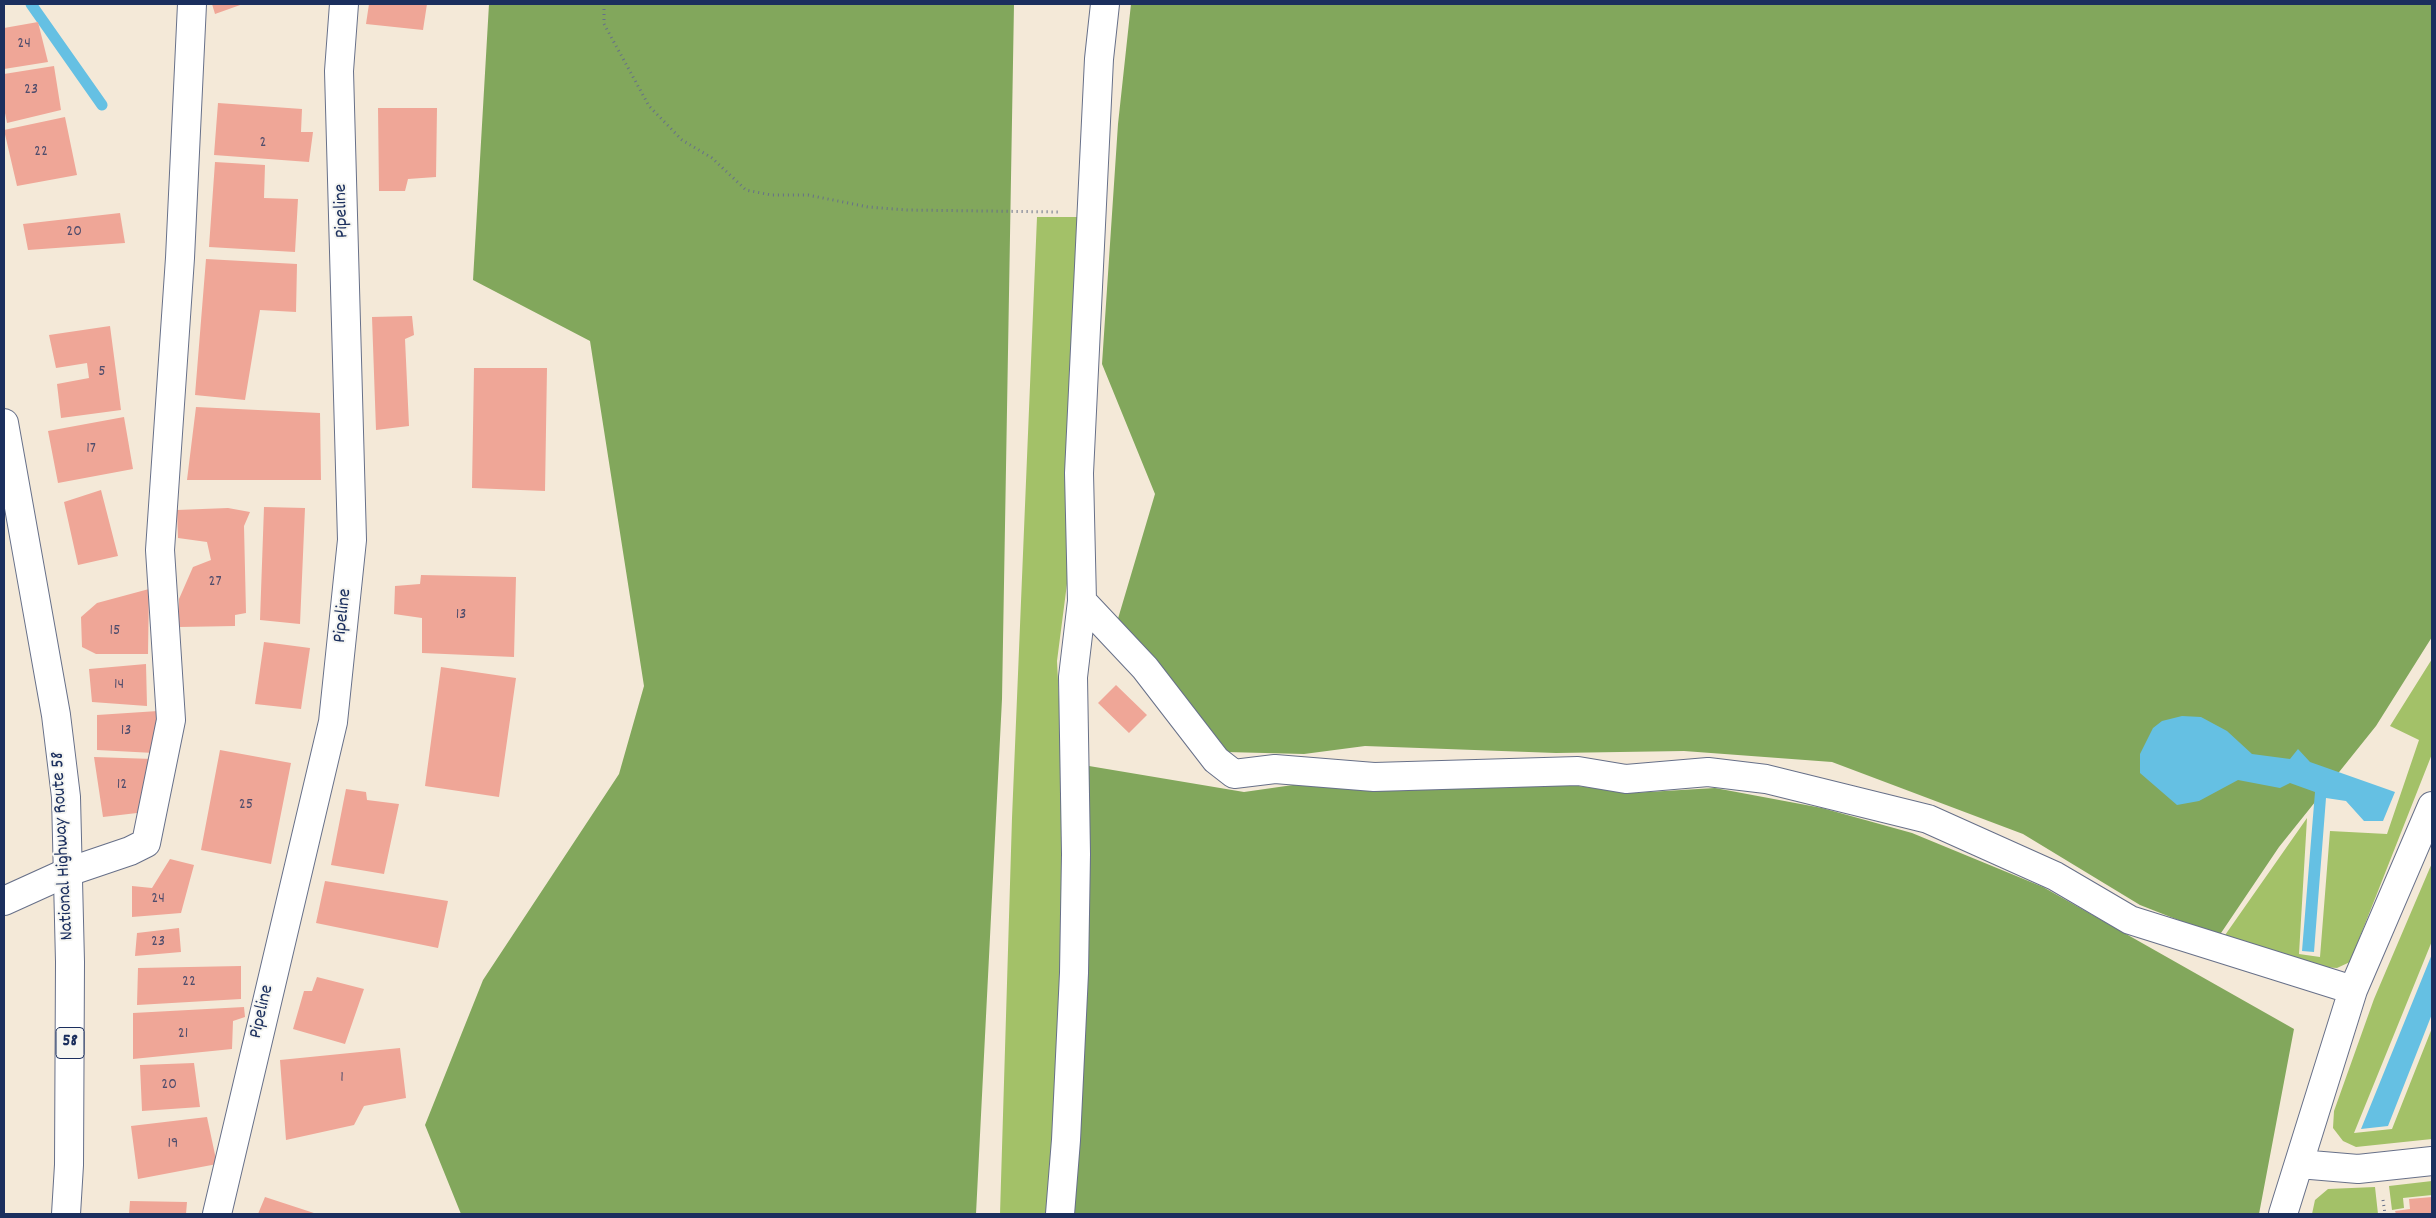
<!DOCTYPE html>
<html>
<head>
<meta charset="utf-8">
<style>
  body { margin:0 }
  #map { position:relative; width:2436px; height:1218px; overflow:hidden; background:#f4e9d8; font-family:Dekko,sans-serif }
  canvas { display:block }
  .frame { position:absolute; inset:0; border:5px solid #1b2f5e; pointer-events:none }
</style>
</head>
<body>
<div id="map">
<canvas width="2436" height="1218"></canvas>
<div class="frame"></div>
</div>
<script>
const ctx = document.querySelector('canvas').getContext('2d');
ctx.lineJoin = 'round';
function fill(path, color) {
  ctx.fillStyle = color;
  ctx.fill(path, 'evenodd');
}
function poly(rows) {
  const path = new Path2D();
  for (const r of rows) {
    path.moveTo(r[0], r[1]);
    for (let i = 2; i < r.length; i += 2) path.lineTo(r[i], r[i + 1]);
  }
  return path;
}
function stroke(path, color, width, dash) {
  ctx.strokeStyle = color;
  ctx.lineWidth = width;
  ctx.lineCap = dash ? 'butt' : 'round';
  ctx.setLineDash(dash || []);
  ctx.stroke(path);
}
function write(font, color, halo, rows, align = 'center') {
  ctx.font = font + ' Dekko,sans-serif';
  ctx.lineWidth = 4;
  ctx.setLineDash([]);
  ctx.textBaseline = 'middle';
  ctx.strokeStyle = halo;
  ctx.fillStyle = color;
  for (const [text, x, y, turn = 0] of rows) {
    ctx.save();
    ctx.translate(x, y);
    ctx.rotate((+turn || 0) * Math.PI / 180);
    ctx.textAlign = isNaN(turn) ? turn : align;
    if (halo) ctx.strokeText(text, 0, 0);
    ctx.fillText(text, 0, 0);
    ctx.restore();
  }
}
fill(poly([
  [1037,217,1080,217,1072,545,1057,661,1064,798,1065,997,1050,1214,1000,1214,1012,818],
  [2432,659,2432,754,2350,962,2337,968,2307,966,2223,938,2307,818,2299,954,2320,957,2330,831,2387,834,2419,740,2390,726],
  [2432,863,2432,941,2354,1133,2392,1129,2432,1028,2432,1139,2356,1147,2343,1141,2333,1128,2334,1111,2374,999],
  [2432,1181,2432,1195,2403,1198,2404,1208,2392,1210,2389,1186],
  [2375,1187,2378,1214,2312,1214,2315,1200,2328,1189]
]), '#a3c168');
fill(poly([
  [489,4,1014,4,1002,699,976,1214,461,1214,425,1125,483,980,619,774,644,686,590,341,473,280],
  [1131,4,2432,4,2432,637,2376,726,2279,847,2219,936,2140,905,2023,834,1832,762,1684,751,1556,753,1365,746,1304,754,1226,752,1159,663,1117,622,1155,494,1102,364,1118,124],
  [1089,766,1244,792,1293,785,1397,788,1571,785,1631,793,1715,788,1822,808,1912,833,2043,887,2294,1029,2259,1214,1072,1214,1086,935]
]), '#82a75c');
fill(poly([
  [2182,716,2201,717,2227,731,2252,754,2290,759,2298,749,2310,762,2395,792,2383,821,2364,821,2346,801,2326,798,2314,952,2302,951,2315,792,2290,783,2280,788,2238,780,2199,801,2177,805,2140,773,2140,754,2153,728,2162,721],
  [2432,954,2432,1014,2388,1126,2361,1129]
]), '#65c0e3');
stroke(poly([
  [31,4,102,105]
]), '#65c0e3', 11);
fill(poly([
  [212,4,243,4,215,14],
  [369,4,427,4,423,30,366,24],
  [38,22,48,62,4,69,4,28],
  [54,66,61,110,7,123,4,108,4,74],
  [218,103,302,109,301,132,313,132,309,162,214,155],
  [378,108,437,108,436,177,408,179,405,191,379,191],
  [65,117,77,175,17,186,4,130],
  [215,162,265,165,264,198,298,199,295,252,209,247],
  [120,213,125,243,28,250,23,224],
  [206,259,297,264,296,312,260,310,245,400,195,395],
  [412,316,414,335,405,339,409,426,376,430,372,317],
  [110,326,121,410,61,418,57,384,89,378,87,363,56,368,49,335],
  [474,368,547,368,545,491,472,488],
  [196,407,320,413,321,480,187,480],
  [124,417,133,469,58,483,48,431],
  [101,490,118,556,78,565,64,502],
  [264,507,305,508,300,624,260,620],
  [228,508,250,512,244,526,246,613,235,615,235,626,179,627,179,599,193,567,211,560,207,542,178,538,177,510],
  [421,575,516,577,514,657,422,653,422,618,394,614,395,586,420,584],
  [149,589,148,654,96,654,82,647,81,617,97,603],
  [264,642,310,648,301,709,255,704],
  [146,664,147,706,92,702,89,669],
  [441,667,516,678,499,797,425,786],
  [1116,685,1147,715,1129,733,1098,703],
  [158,711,154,753,97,750,97,715],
  [220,750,291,763,271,864,201,850],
  [94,757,153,759,137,813,103,817],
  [346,789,366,792,367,800,399,804,384,874,331,865],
  [170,859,194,865,181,913,132,917,132,886,152,888],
  [325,881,448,901,438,948,316,923],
  [179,928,181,952,135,956,137,933],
  [241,966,241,999,137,1005,138,968],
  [317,977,364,989,345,1044,293,1029,304,991,312,991],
  [244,1007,245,1017,233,1021,232,1049,133,1059,133,1013],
  [400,1048,406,1098,364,1106,354,1125,286,1140,280,1060],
  [194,1063,200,1107,142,1111,140,1065],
  [207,1117,217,1164,138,1179,131,1126],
  [265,1197,317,1214,258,1214],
  [2432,1197,2432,1214,2396,1214,2395,1211,2410,1209,2409,1199],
  [130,1201,187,1202,186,1214,129,1214]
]), '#efa697');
const minor = poly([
  [1082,601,1145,668,1216,760,1234,774,1275,769,1374,777,1578,771,1626,779,1708,772,1766,779,1928,819,2055,876,2130,920,2353,990],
  [4,901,68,872,130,851,146,843,171,720,160,550,180,258,192,4],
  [2299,1164,2358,1169,2432,1161],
  [217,1214,333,722,352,540,339,71,344,4],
  [1060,1214,1066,1140,1074,973,1076,854,1073,677,1082,601,1079,473,1099,59,1105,4],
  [2283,1214,2353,990,2432,806]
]);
const highway = poly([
  [4,423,56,715,66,797,70,962,69,1165,66,1214]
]);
stroke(minor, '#677089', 30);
stroke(highway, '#677089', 30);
stroke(poly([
  [604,4,604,24,649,106,682,140,712,158,746,190,771,195,808,195,868,207,907,210,1060,212],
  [2383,1200,2385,1214]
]), '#677089', 3, [1, 4]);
stroke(minor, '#fff', 28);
stroke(highway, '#fff', 28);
write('16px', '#504d6c', null, [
  ["24",24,45],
  ["23",31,91],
  ["2",263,144],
  ["22",41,153],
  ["20",74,233],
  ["5",102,373],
  ["17",91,450],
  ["27",215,583],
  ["13",461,616],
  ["15",115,632],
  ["14",119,686],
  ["13",126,732],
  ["12",122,786],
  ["25",246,806],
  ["24",158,900],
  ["23",158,943],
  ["22",189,983],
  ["21",183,1035],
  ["1",342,1079],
  ["20",169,1086],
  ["19",173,1145]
]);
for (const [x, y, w] of [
  [70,1043,28]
]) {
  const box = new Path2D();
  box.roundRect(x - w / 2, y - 15.5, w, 31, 4);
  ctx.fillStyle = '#f6f6f2';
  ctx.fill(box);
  stroke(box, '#1b2f5e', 1);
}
write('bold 18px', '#1b2f5e', null, [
  ["58",70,1043]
]);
write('19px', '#1b2f5e', '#f6f6f2', [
  ["Pipeline",343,211,-92],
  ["Pipeline",344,616,-84],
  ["National Highway Route 58",64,846,-93],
  ["Pipeline",263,1012,-77]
]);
</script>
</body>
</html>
